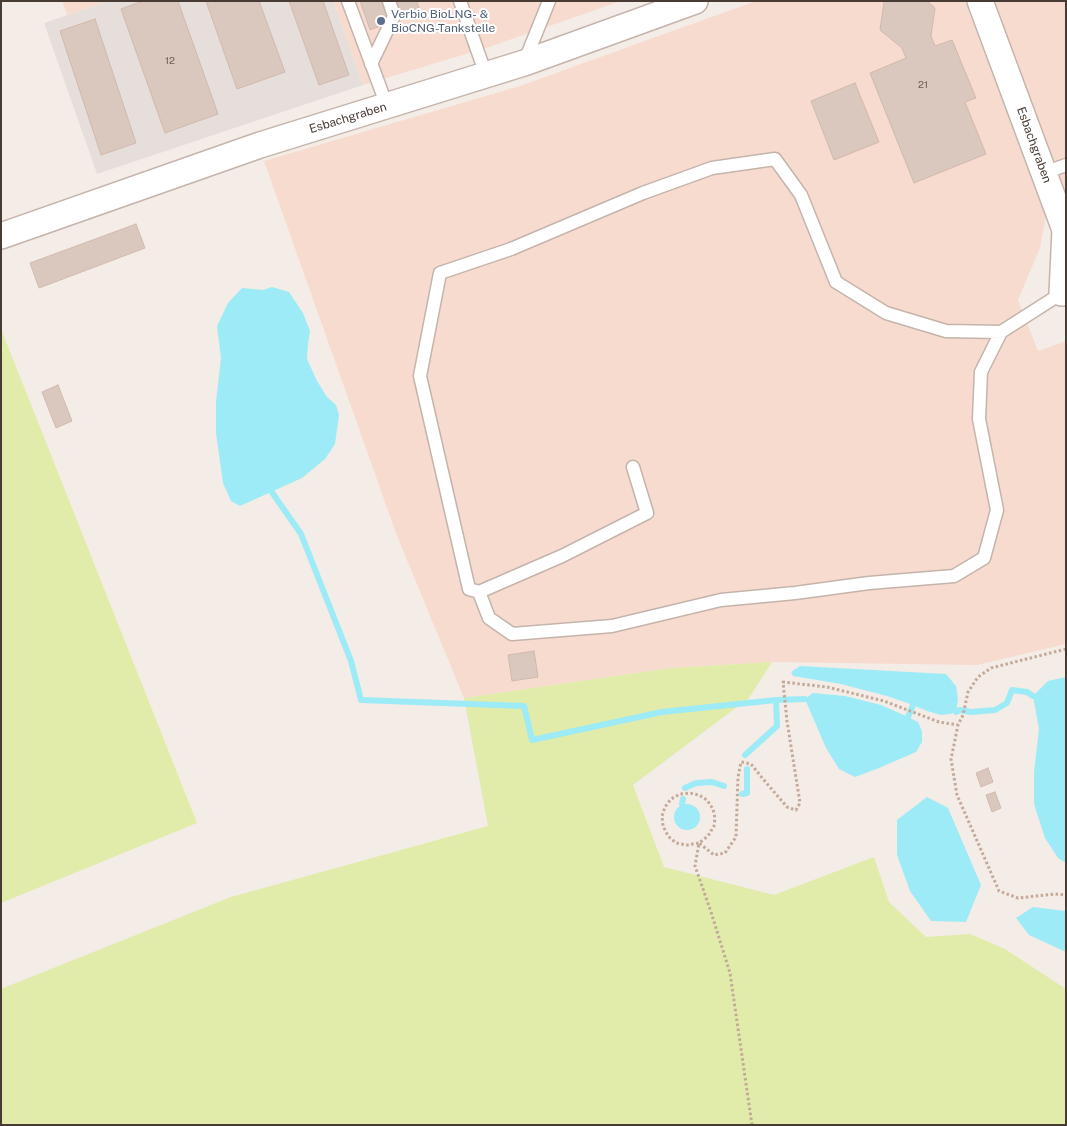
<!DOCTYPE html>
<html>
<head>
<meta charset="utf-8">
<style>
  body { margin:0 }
  #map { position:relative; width:1067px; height:1126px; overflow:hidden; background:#f4ece6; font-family:"Public Sans",sans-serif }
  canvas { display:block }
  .frame { position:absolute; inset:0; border:2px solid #483b34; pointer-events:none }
</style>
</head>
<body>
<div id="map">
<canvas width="1067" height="1126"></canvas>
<div class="frame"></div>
</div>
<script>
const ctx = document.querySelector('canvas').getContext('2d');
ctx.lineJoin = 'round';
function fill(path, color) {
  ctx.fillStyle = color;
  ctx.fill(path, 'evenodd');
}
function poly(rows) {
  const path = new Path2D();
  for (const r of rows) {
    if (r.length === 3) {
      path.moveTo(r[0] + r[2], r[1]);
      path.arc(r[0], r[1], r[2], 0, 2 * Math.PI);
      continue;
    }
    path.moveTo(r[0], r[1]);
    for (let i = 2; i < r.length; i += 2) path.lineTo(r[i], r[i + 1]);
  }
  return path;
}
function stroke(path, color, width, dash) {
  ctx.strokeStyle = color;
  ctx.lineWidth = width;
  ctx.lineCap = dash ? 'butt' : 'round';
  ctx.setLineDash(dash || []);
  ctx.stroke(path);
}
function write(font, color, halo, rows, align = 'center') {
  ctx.font = font + ' "Public Sans",sans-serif';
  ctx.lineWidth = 4;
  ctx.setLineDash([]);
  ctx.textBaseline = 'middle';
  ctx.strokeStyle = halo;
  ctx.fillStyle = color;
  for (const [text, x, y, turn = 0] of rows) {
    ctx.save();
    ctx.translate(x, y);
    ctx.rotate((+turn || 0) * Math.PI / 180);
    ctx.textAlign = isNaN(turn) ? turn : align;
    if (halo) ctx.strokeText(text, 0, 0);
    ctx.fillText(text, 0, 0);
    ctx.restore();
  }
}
fill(poly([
  [62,1,109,1,67,15],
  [333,1,621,1,489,47,363,85],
  [756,1,965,1,1046,216,1040,248,1018,300,1038,351,1066,341,1066,644,977,665,772,662,671,668,464,698,397,536,264,161,520,86],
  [993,1,1066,1,1066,193]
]), '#f8dbcf');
fill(poly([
  [109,1,333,1,363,85,97,174,44,23]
]), '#e6dedb');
fill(poly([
  [1,329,197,823,1,903],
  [772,662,749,698,633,785,664,867,774,895,874,857,889,902,926,937,970,934,1005,949,1066,989,1066,1125,1,1125,1,989,231,897,488,826,464,698,671,668]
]), '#e1ecab');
fill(poly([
  [272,287,289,292,303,313,310,331,308,344,307,359,317,381,327,397,336,405,339,415,335,444,325,459,302,478,240,506,231,501,223,483,216,433,216,402,221,358,217,326,228,303,242,288,263,290],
  [800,666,946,674,956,686,958,699,956,712,950,714,941,715,927,711,913,705,887,696,841,684,793,676,791,672],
  [1066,677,1066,863,1058,858,1045,838,1034,804,1034,772,1039,729,1033,696,1048,681],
  [813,693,845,696,881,705,908,717,918,722,922,731,922,742,916,752,879,768,855,777,839,769,826,748,805,699],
  [927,797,948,808,981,885,966,922,931,921,910,891,897,855,897,820],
  [687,817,13],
  [1033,907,1066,911,1066,952,1029,935,1016,918]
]), '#9debf6');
stroke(poly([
  [269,488,301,534,351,661,361,700,524,706,532,740,662,712,776,700],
  [956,712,960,710,971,712,995,710,1007,703,1012,690,1027,692,1033,696],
  [908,717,913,705],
  [745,755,777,726,776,700,805,699],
  [685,788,696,783,712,782,724,786],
  [742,794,747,793,747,769],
  [682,804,683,799]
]), '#9debf6', 6);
const building = poly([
  [143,1,178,1,218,114,165,133,121,9,143,1],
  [206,1,259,1,285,72,237,89,206,1],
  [289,1,323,1,349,75,319,85,289,1],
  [360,1,417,1,420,11,370,30,360,1],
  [885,1,927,1,935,8,931,36,935,46,952,40,976,98,965,102,986,154,914,183,870,73,906,58,902,48,880,30,884,2,885,1],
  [95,19,136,143,101,155,60,31,95,19],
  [855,83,879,142,834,160,811,101,855,83],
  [136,224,145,248,39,288,30,263,136,224],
  [58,385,72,421,56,428,42,392,58,385],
  [534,651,538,677,512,681,508,655,534,651],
  [988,768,993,782,981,787,976,773,988,768],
  [995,792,1001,808,992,812,986,795,995,792]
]);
fill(building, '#dac7bd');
stroke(building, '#d2b9ad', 1);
const service = poly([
  [348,1,387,106],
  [460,1,486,75],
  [524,63,549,1],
  [371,64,394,16,389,1],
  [1044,173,1066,165],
  [1001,332,981,372,979,419,997,510,984,558,954,576,869,583,795,593,721,600,612,626,512,634,489,618,479,592,469,589,420,376,440,273,511,249,643,193,712,168,775,159,801,195,836,282,886,313,946,331,1001,332,1062,293],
  [479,592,562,556,647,513,633,467]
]);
const minor = poly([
  [980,1,1065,230,1062,293],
  [1,236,260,145,524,63,695,1]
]);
stroke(service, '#c4b4ab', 15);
stroke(minor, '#c4b4ab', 28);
stroke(poly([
  [1066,649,991,668,978,677,968,692,963,715,958,725,951,759,957,795,999,891,1018,898,1055,894,1066,895],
  [752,1125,730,973,711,912,695,866,699,843,687,845,676,843,668,836,663,826,662,816,665,807,671,799,680,794,690,793,699,795,707,800,713,809,715,818,714,826,708,836,699,843,714,855,725,853,736,837,738,777,741,762,751,764,763,779,787,807,796,810,800,803,787,721,783,682,827,687,884,701,939,722,958,725]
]), '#c4a898', 3, [2.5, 2.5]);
stroke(service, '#fff', 12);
stroke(minor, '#fff', 25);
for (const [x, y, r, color] of [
  [381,21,5,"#5c6f8a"]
]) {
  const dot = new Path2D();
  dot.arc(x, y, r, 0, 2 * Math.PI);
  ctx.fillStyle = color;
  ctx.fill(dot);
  stroke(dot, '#fff', 2);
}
write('10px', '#6c5e56', null, [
  ["12",170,61],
  ["21",923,85]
]);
write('12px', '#4e5e75', '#fff', [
  ["Verbio BioLNG- &",391,14],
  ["BioCNG-Tankstelle",391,28]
], 'left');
write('12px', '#483b34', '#fff', [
  ["Esbachgraben",348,118,-17],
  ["Esbachgraben",1034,145,70]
]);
</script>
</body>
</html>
